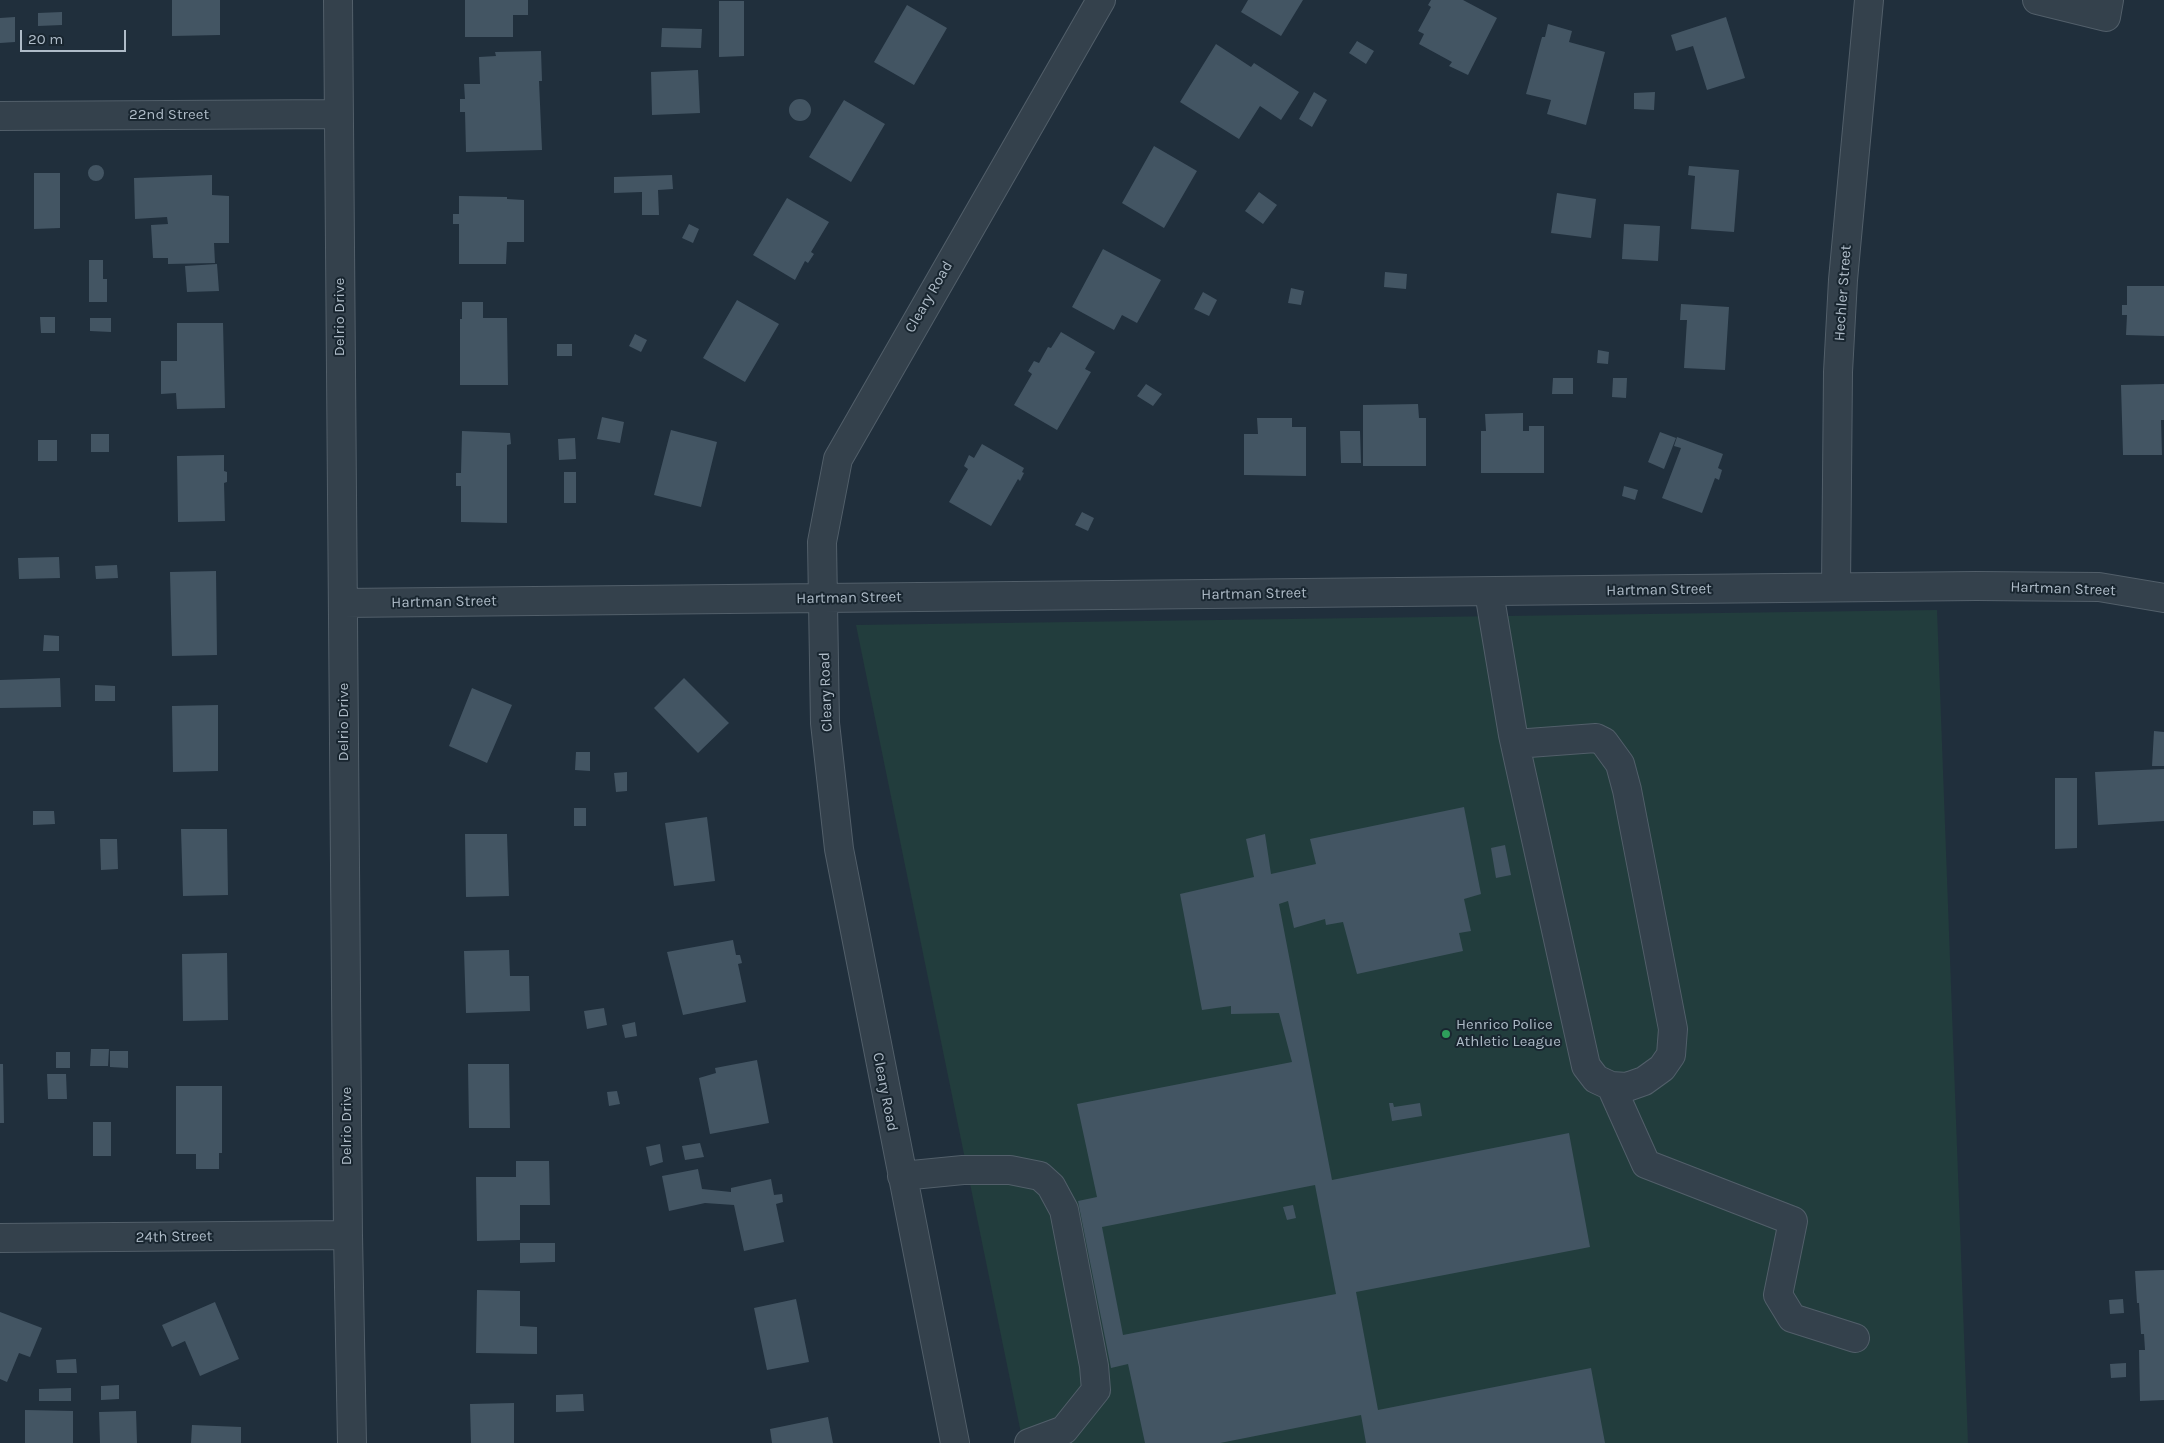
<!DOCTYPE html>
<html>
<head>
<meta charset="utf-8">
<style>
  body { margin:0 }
  #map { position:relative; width:2164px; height:1443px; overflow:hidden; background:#202f3c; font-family:Karla,sans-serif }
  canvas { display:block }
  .scale { position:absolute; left:20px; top:30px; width:106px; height:22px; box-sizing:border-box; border:2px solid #afbcc8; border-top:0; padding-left:6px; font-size:15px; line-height:18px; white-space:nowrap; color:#afbcc8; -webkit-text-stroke:4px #192630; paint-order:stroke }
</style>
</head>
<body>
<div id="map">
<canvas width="2164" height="1443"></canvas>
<div class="scale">20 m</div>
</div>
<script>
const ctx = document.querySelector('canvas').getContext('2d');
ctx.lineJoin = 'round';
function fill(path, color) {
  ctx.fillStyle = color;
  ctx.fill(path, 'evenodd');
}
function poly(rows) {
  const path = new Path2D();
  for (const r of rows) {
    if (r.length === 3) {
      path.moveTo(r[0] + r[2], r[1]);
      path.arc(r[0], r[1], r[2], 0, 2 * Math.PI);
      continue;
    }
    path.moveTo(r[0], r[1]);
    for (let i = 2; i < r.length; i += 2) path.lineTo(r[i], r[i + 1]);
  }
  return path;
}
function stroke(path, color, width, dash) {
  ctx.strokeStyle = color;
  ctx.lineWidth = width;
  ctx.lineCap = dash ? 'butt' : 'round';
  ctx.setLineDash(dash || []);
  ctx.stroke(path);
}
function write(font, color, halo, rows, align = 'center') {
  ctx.font = font + ' Karla,sans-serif';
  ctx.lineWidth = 4;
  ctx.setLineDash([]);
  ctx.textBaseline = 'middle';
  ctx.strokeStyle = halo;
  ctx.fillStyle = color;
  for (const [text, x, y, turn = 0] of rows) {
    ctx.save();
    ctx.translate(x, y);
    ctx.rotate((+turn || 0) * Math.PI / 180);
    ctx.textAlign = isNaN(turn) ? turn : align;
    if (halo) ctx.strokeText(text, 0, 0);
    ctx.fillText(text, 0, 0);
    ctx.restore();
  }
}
fill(poly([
  [1937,610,1968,1443,1023,1443,856,625]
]), '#223d3d');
fill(poly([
  [172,0,220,0,220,35,172,36],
  [465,0,528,0,528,15,513,15,513,37,465,37],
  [1248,0,1303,0,1281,36,1241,12],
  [1431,0,1463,0,1497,18,1468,75,1449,66,1452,62,1419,44,1424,34,1418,31,1431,7,1428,5],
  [719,1,744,1,744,56,719,57],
  [907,5,947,28,914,85,874,62],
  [62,12,62,25,38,26,38,13],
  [15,17,15,42,0,43,0,18],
  [1726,17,1745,78,1707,90,1693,46,1676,51,1671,35],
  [1548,24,1572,31,1569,42,1605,52,1586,125,1547,114,1551,100,1526,94,1542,37,1545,37],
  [662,28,702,29,701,48,661,47],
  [1357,41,1374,51,1366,64,1349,53],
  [1216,44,1251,67,1254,63,1299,92,1281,120,1260,106,1239,139,1180,102],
  [541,51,542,81,539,81,542,150,466,152,465,112,460,112,460,99,465,99,464,84,480,84,479,57,496,56,495,52],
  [698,70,700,113,652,115,651,72],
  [1314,92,1327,100,1312,127,1299,119],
  [1655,92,1654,110,1634,109,1634,93],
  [800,110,11],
  [844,100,885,124,851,182,809,157],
  [1154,146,1197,171,1164,228,1122,203],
  [96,173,8],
  [1689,166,1739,170,1734,232,1691,229,1695,176,1688,175],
  [34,173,60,173,60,228,34,229],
  [212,175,212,195,229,196,229,243,214,243,215,263,168,264,168,258,153,258,151,225,168,224,167,217,135,219,134,178],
  [672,175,673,189,658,190,659,215,642,215,642,192,614,193,614,177],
  [1259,192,1277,205,1263,224,1245,211],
  [1557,193,1596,199,1591,238,1551,233],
  [459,196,507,197,507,199,524,200,524,242,507,242,506,264,459,264,459,224,453,224,453,214,459,214],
  [787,198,829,222,811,252,814,254,808,263,805,261,795,280,753,255],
  [689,224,699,229,693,243,682,238],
  [1624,224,1660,226,1658,261,1622,259],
  [1103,249,1161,280,1137,323,1122,315,1114,330,1072,307],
  [89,260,103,260,103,279,107,279,107,302,89,302],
  [217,264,219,291,187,292,185,266],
  [1385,272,1407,274,1406,289,1384,287],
  [2127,286,2164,286,2164,336,2126,335,2127,315,2122,315,2122,305,2127,305],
  [1291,288,1304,291,1301,305,1288,303],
  [1203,292,1217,300,1209,316,1194,309],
  [737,300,779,324,745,382,703,358],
  [462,302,483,302,483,318,507,318,508,385,460,385,460,319,462,319],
  [1681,304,1729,307,1725,370,1684,368,1687,320,1680,320],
  [40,317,55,317,55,333,41,333],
  [90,318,111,318,111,332,90,331],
  [177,323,223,323,225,408,177,409,176,393,161,394,161,361,177,361],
  [1061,332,1095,352,1085,369,1091,372,1057,430,1014,405,1032,374,1028,371,1034,361,1039,363,1048,347,1051,348],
  [635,334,647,340,641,352,629,346],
  [557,344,572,344,572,356,557,356],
  [1598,350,1609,352,1608,364,1597,363],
  [1553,378,1573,378,1573,394,1552,394],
  [1613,378,1627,378,1626,398,1612,397],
  [1146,384,1162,394,1153,406,1137,396],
  [2164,384,2164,420,2161,420,2162,455,2123,455,2121,385],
  [1418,404,1419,418,1426,418,1426,466,1363,466,1363,405],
  [1523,413,1523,431,1529,431,1529,426,1544,426,1544,473,1481,473,1481,431,1486,431,1485,414],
  [602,417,624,422,620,443,597,439],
  [1257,418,1292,418,1292,427,1306,427,1306,476,1244,475,1244,434,1258,434],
  [671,430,717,442,701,507,654,495],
  [462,431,510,433,511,444,507,445,507,523,461,522,461,486,456,486,456,473,461,473],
  [1340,431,1360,431,1361,463,1341,463],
  [1660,432,1676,438,1664,469,1648,462],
  [91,434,109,434,109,452,91,452],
  [1677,437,1723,454,1718,468,1722,470,1719,480,1715,478,1702,513,1662,498,1681,448,1674,446],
  [575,438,576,459,559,460,558,439],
  [38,440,57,440,57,461,38,461],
  [982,444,1024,468,1022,472,1024,473,1020,481,1018,479,991,526,949,502,968,469,964,466,969,455,974,458],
  [224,455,224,471,227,472,227,482,224,483,225,521,178,522,177,456],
  [564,472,576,472,576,503,564,503],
  [1624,486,1638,490,1635,500,1622,496],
  [1082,512,1094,518,1088,531,1075,525],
  [59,557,60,578,19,579,18,558],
  [117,565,118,578,96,579,95,566],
  [216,571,217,655,172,656,170,572],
  [44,635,59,636,59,651,43,651],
  [60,678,61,707,0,708,0,680],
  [684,678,729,723,698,753,654,708],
  [95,685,115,686,115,701,95,701],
  [472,688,512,705,487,763,449,746],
  [218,705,218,771,173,772,172,706],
  [2154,731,2164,732,2164,766,2152,766],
  [576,752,590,752,590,771,575,770],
  [2164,769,2164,821,2098,825,2095,772],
  [627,772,627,791,616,792,614,773],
  [2055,778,2077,778,2077,848,2055,849],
  [1464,807,1481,894,1464,899,1471,931,1459,933,1463,951,1357,974,1343,922,1326,925,1325,919,1294,928,1288,901,1279,904,1332,1180,1569,1133,1590,1247,1356,1292,1378,1410,1591,1368,1605,1443,1366,1443,1361,1415,1220,1443,1145,1443,1128,1364,1111,1368,1078,1201,1097,1197,1077,1104,1292,1062,1279,1013,1231,1014,1231,1006,1202,1010,1180,894,1254,877,1246,839,1265,834,1271,874,1316,864,1310,839],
  [1315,1185,1336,1294,1123,1335,1102,1227],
  [574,808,586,808,586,826,574,826],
  [33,811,54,811,55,824,33,825],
  [707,817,715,881,674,886,665,823],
  [181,829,227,829,228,895,183,896],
  [465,834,507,834,509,896,466,897],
  [100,839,117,839,118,869,101,870],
  [1505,845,1511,875,1496,878,1491,848],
  [733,940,736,955,740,955,742,963,738,964,746,1002,683,1015,667,952],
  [509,950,510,976,529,976,530,1011,466,1013,464,951],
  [227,953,228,1020,183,1021,182,954],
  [604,1008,607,1025,587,1029,584,1011],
  [635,1022,637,1036,625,1038,622,1025],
  [91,1049,109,1049,108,1066,90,1066],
  [110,1051,128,1051,128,1068,110,1067],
  [56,1052,70,1052,70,1068,56,1068],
  [757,1060,769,1123,710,1134,699,1078,716,1073,715,1068],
  [0,1064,3,1064,4,1123,0,1123],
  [468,1064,509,1064,510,1128,469,1128],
  [47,1074,66,1074,67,1099,48,1099],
  [176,1086,222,1086,222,1153,219,1153,219,1169,196,1169,196,1154,176,1154],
  [617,1091,620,1104,609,1106,607,1092],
  [1389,1103,1393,1103,1394,1107,1420,1103,1422,1116,1392,1121],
  [93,1122,111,1122,111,1156,93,1156],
  [700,1143,704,1157,685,1160,682,1146],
  [660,1144,663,1162,650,1166,646,1147],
  [516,1161,549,1161,550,1205,520,1205,520,1240,477,1241,476,1177,516,1177],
  [698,1169,702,1189,731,1192,731,1188,771,1179,774,1195,782,1194,783,1202,776,1204,784,1242,744,1251,734,1205,705,1203,669,1211,662,1176],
  [1293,1205,1296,1218,1287,1220,1283,1207],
  [520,1243,555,1243,555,1262,520,1263],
  [2164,1270,2164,1400,2140,1401,2139,1350,2145,1350,2144,1334,2141,1334,2139,1303,2137,1303,2135,1271],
  [477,1290,520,1291,520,1326,537,1327,537,1354,476,1353],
  [796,1299,809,1362,767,1370,754,1308],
  [2123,1299,2124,1313,2110,1314,2109,1300],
  [215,1302,239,1359,200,1376,185,1341,172,1347,162,1325],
  [0,1312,42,1328,30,1357,19,1353,7,1382,0,1379],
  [76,1359,77,1373,57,1373,56,1360],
  [2126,1363,2126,1377,2111,1378,2110,1364],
  [119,1385,119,1399,101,1400,101,1386],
  [71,1388,71,1401,39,1401,39,1389],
  [583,1394,584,1411,556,1412,556,1395],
  [514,1403,514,1443,471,1443,470,1404],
  [25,1410,73,1411,73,1443,25,1443],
  [136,1411,137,1443,100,1443,99,1412],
  [828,1417,833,1443,772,1443,770,1429],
  [192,1425,241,1427,241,1443,191,1443]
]), '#435563');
const minor = poly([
  [338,0,348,1235,352,1443],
  [2037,0,2106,17,2109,0],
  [0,116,339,114],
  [1836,587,1838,372,1843,280,1869,0],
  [1489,592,1513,735,1586,1066,1596,1079,1611,1086,1627,1087,1644,1081,1662,1068,1671,1055,1673,1029,1627,790,1620,764,1604,742,1596,738,1515,744],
  [343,603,1976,586,2099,587,2164,598],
  [1611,1086,1646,1164,1793,1221,1778,1295,1792,1318,1855,1338],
  [902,1176,963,1170,1010,1170,1040,1176,1051,1186,1064,1210,1094,1366,1096,1390,1064,1430,1029,1443],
  [0,1238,348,1235],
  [955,1443,839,849,825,723,822,542,838,459,1101,0]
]);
stroke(minor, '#525f6a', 30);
stroke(minor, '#34414c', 28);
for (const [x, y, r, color] of [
  [1446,1034,5,"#2e9e5b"]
]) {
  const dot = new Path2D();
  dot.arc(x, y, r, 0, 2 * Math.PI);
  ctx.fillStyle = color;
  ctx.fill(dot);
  stroke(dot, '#192630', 2);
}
write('15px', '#afbcc8', '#192630', [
  ["22nd Street",169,115],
  ["Hechler Street",1843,293,-86],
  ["Cleary Road",929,297,-60],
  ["Delrio Drive",340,317,-90],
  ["Hartman Street",2063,589,2],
  ["Hartman Street",1659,590,-1],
  ["Hartman Street",1254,594,-1],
  ["Hartman Street",849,598,-1],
  ["Hartman Street",444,602,-1],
  ["Cleary Road",826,692,-92],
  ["Delrio Drive",344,722,-90],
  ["Cleary Road",885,1092,79],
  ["Delrio Drive",347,1126,-90],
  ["24th Street",174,1237,-1]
]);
write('15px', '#afbcc8', '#192630', [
  ["Henrico Police",1456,1025],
  ["Athletic League",1456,1042]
], 'left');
</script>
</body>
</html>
